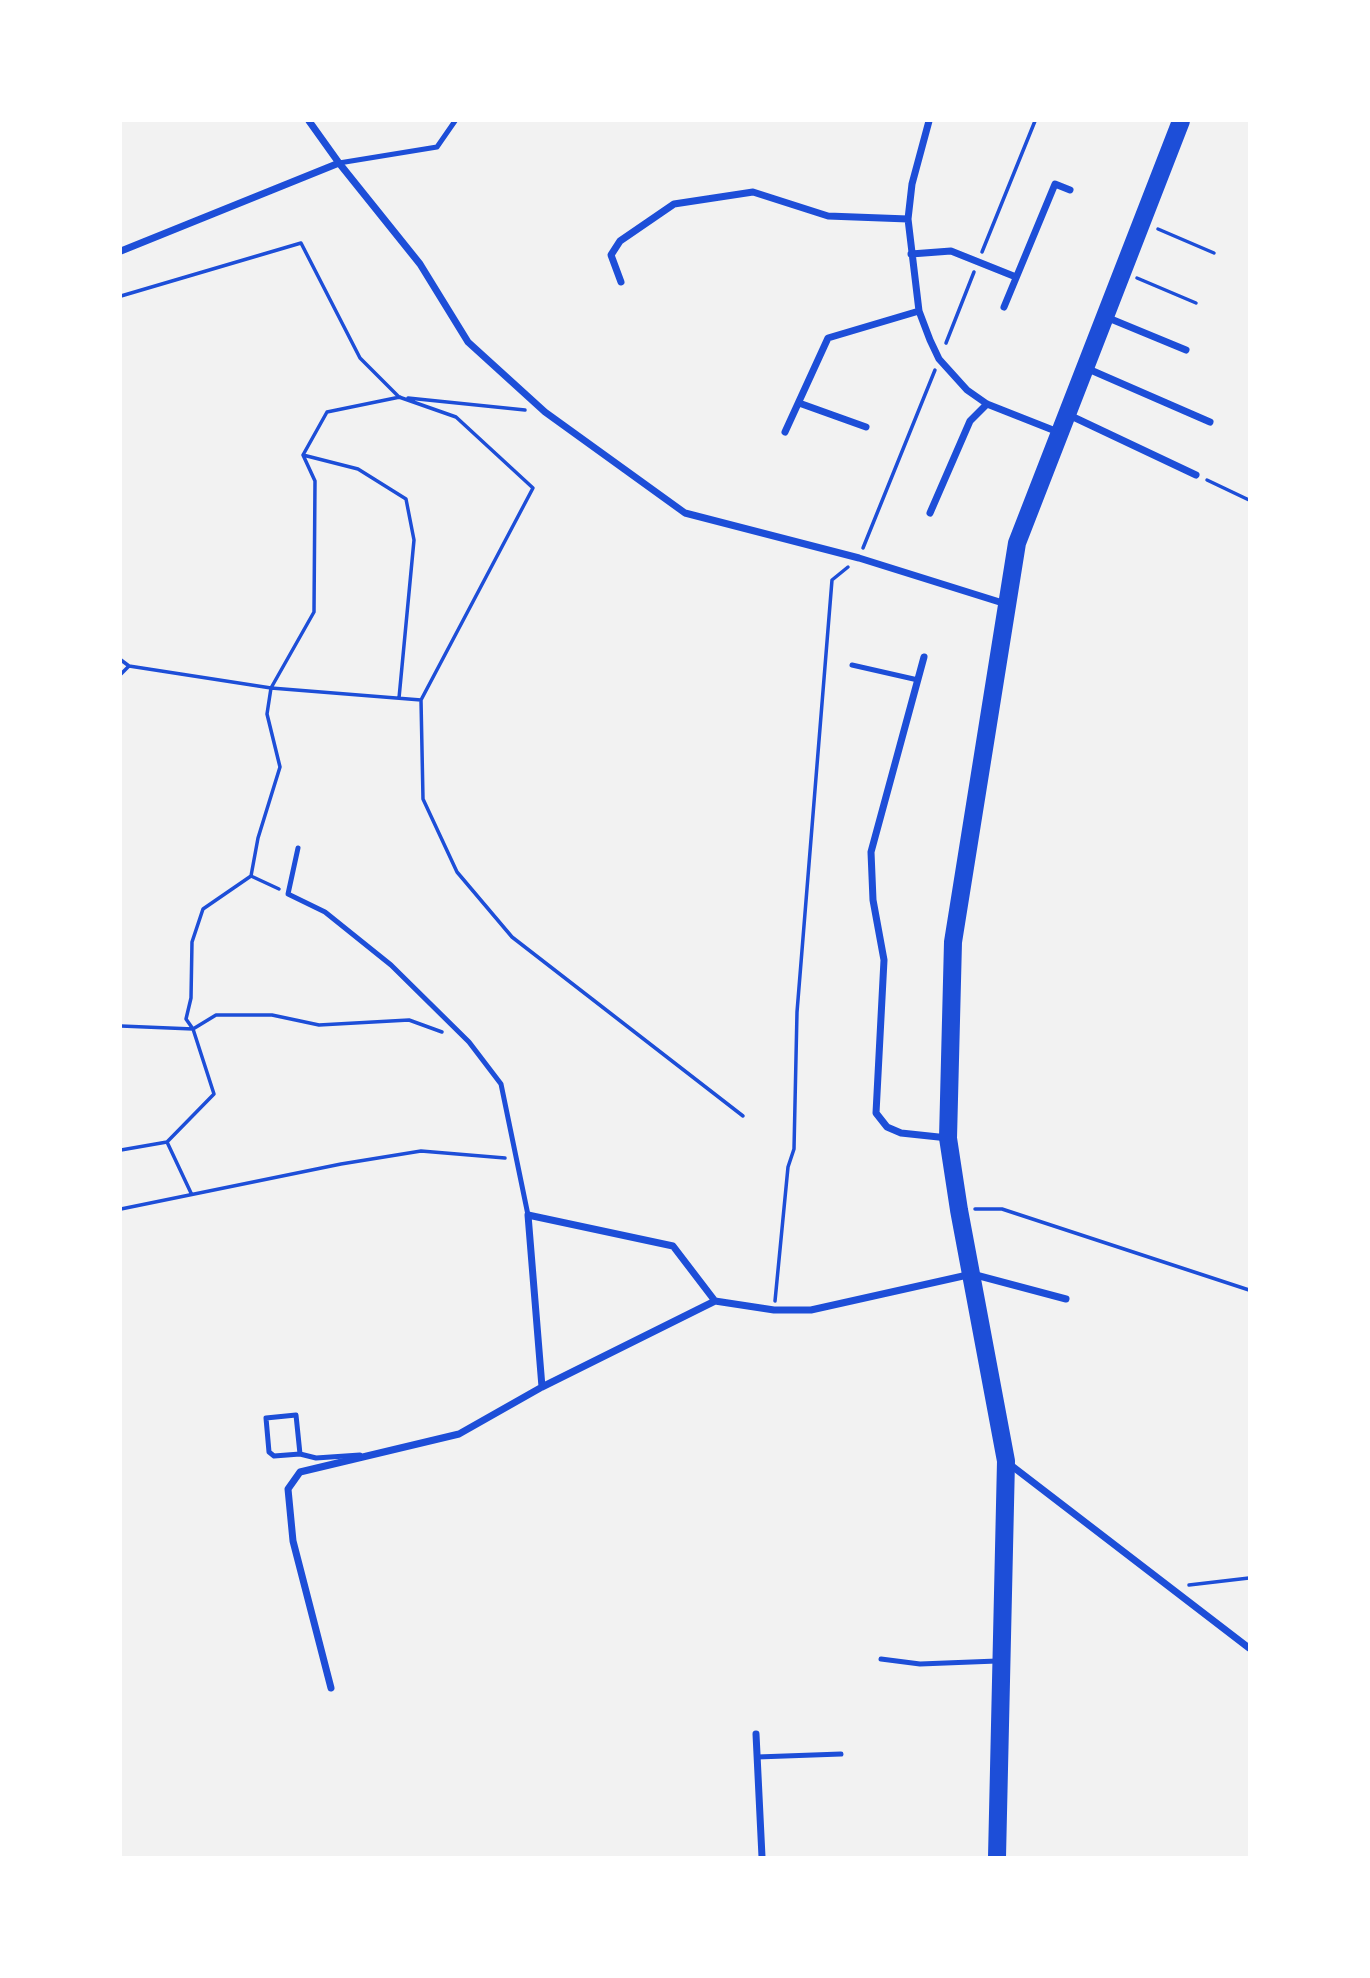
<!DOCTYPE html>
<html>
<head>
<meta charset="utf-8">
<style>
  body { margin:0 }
  #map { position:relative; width:1370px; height:1978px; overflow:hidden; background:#f2f2f2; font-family:"PT Sans Narrow",sans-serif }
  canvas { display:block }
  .frame { position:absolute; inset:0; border:122px solid #fff; pointer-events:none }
</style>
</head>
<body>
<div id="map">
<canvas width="1370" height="1978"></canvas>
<div class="frame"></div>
</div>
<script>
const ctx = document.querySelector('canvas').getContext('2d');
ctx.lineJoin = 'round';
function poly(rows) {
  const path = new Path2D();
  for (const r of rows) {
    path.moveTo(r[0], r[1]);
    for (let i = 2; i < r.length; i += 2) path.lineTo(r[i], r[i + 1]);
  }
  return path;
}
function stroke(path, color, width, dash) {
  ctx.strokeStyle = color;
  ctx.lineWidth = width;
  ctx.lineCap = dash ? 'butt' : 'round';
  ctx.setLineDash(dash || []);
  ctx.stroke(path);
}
stroke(poly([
  [1158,229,1214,253],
  [982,252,1035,121],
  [1137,278,1196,303],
  [121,296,301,243,360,358,399,397,456,417,533,488,421,700,423,799,457,872,512,937,743,1116],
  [946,343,974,272],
  [408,398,525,410],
  [303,455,358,469,406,499,414,540,399,698],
  [1207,480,1249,500],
  [863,548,935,370],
  [121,660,129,666,121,674],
  [129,666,271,688,421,700],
  [251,876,203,909,192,942,191,998,186,1019,193,1029,216,1015,272,1015,319,1025,409,1020,442,1032],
  [279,889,251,876,258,838,280,767,267,714,271,688,314,612,315,481,303,455,327,412,400,397],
  [121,1026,193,1029,214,1094,167,1142,121,1150],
  [167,1142,191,1193],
  [121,1209,341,1164,421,1151,505,1158],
  [975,1209,1002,1209,1249,1290],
  [775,1301,788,1167,794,1149,797,1012,832,580,848,567],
  [1189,1585,1249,1578]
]), '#1d4ed8', 3.5);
stroke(poly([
  [339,163,437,147,455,121],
  [852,665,918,680],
  [298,848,288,894,325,912,391,965,469,1042,501,1084,528,1215],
  [300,1454,296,1415,266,1418,269,1452,274,1456,300,1454,316,1458,360,1455],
  [881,1659,920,1664,997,1661],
  [757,1757,841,1754]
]), '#1d4ed8', 5);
stroke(poly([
  [309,121,339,163,420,264,468,342,545,412,685,513,859,558,1006,604],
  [929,121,912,184,908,219,919,311,930,340,939,359,967,390,987,404,1058,432],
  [121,251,339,163],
  [911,254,951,251,1016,277],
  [621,282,611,255,620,241,674,204,753,192,828,216,908,219],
  [1004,307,1055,184,1070,190],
  [1106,317,1186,350],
  [1086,368,1210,422],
  [799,403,866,427],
  [1069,415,1196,475],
  [785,432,828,338,919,311],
  [930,513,970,421,987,404],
  [924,657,871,852,873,900,884,960,876,1113,887,1127,901,1133,948,1138],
  [542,1387,528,1215,673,1246,715,1301,774,1310,811,1310,972,1274,1066,1299],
  [1008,1463,1249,1648],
  [331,1688,293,1541,288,1489,300,1472,459,1434,542,1387,715,1301],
  [756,1734,762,1857]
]), '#1d4ed8', 7);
stroke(poly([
  [997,1857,1006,1461,959,1210,948,1138,953,942,1017,543,1181,121]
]), '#1d4ed8', 18);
</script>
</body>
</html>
